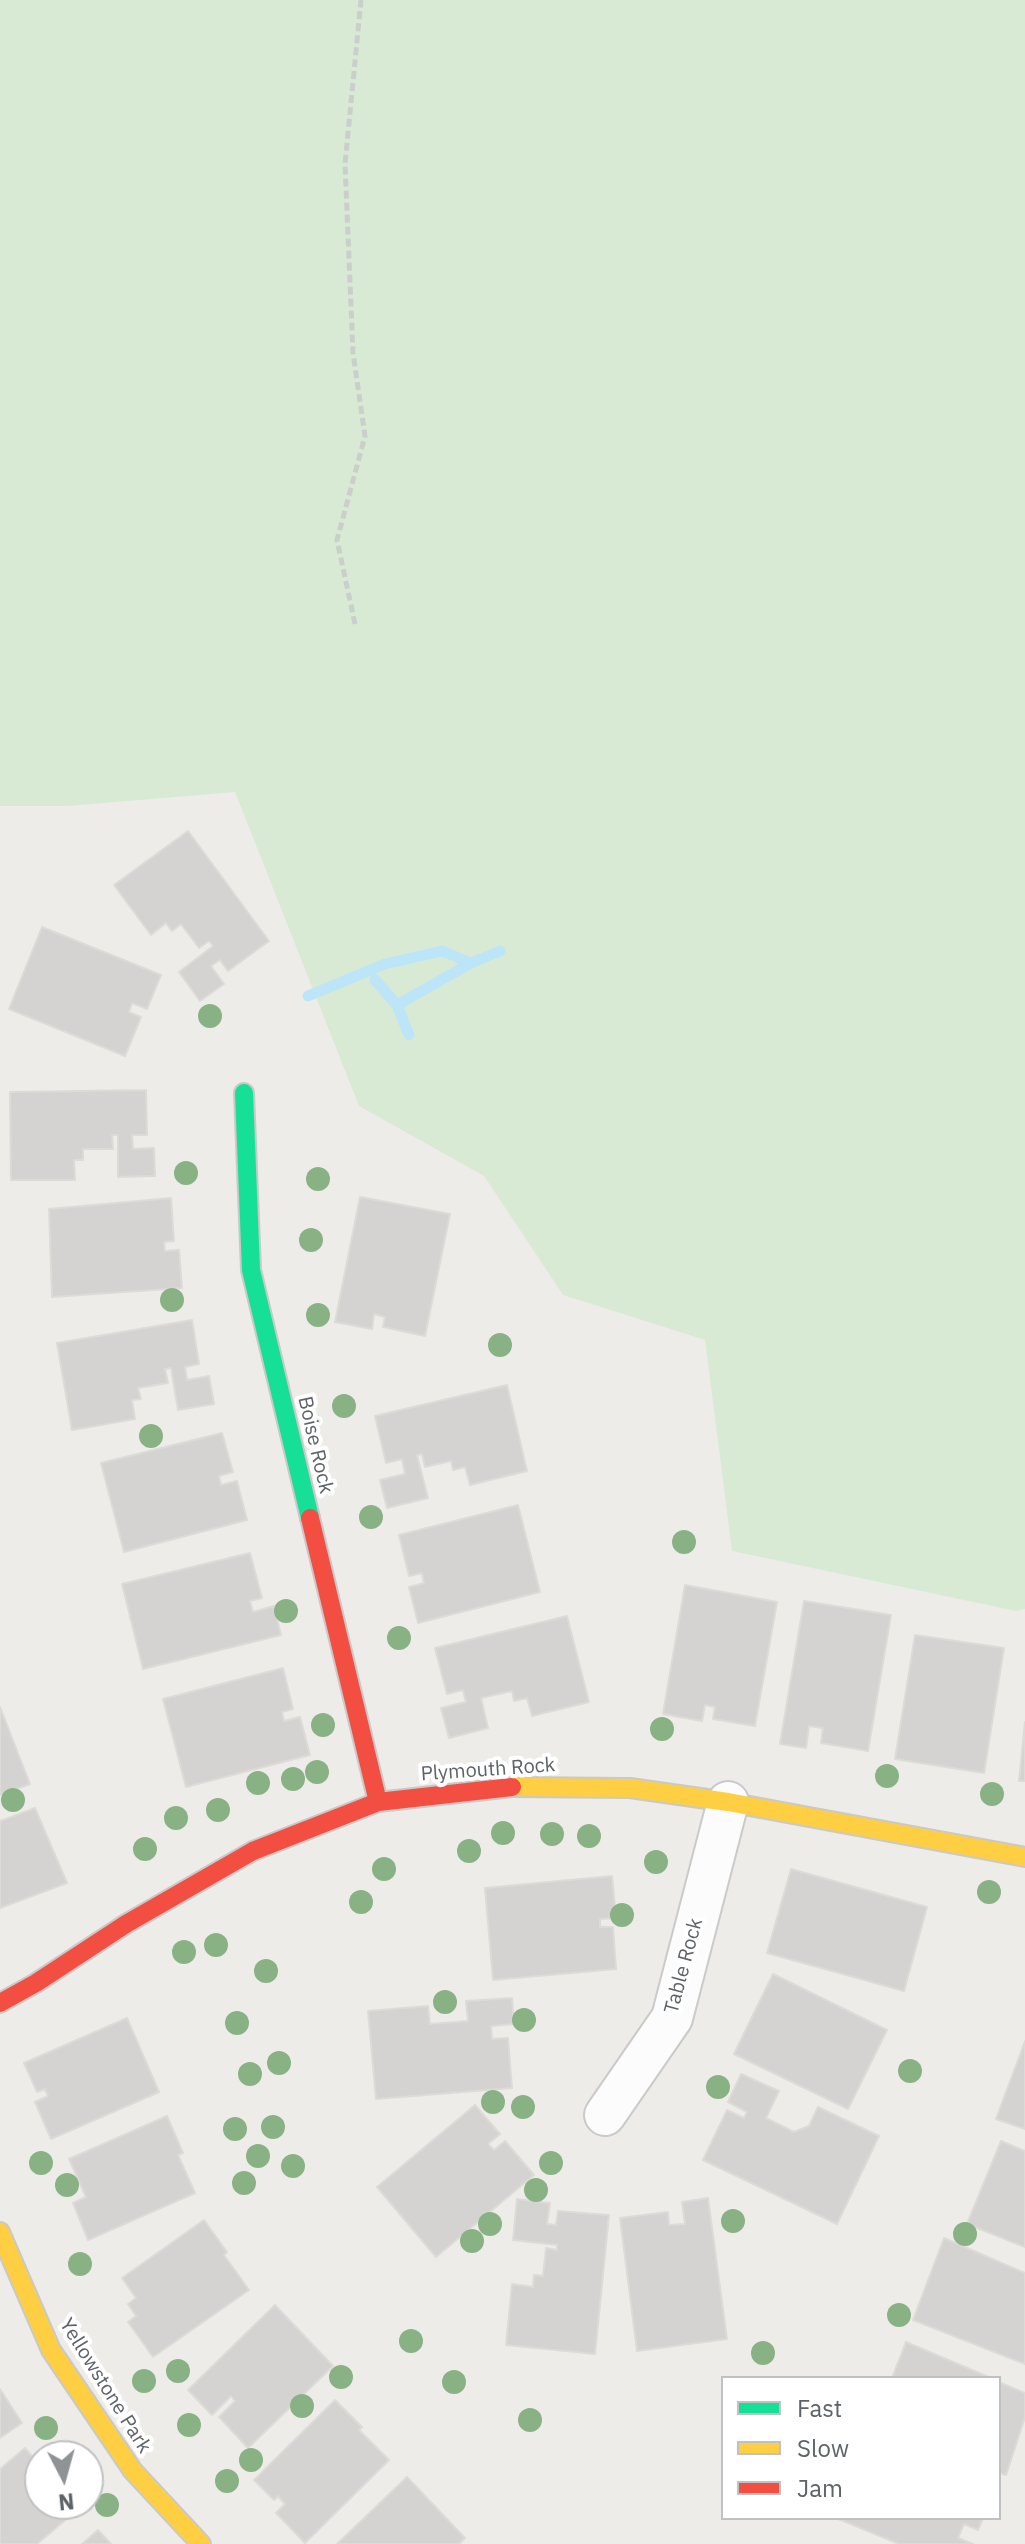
<!DOCTYPE html>
<html>
<head>
<meta charset="utf-8">
<style>
  body { margin:0 }
  #map { position:relative; width:1025px; height:2544px; overflow:hidden; background:#eeece9; font-family:"IBM Plex Sans",sans-serif }
  canvas { display:block }
  .legend { position:absolute; left:721px; top:2376px; width:280px; height:144px; box-sizing:border-box; background:#fff; border:2px solid #bfc1c2; margin:0; padding:10px 14px; list-style:none; font-size:24px; color:#5e6367 }
  .legend li { display:flex; align-items:center; gap:16px; height:40px }
  .legend b { width:40px; border:2px solid #bfc1c2 }
  .north { position:absolute; left:24px; top:2440px; width:80px; height:80px; box-sizing:border-box; background:#fff; border:2px solid #bfc1c2; border-radius:50%; rotate:174deg; font-size:22px; font-weight:700; line-height:32px; text-align:center; color:#5e6367 }
  .north::after { content:''; display:block; margin:auto; width:28px; height:36px; background:#909394; clip-path:polygon(50% 0,100% 100%,50% 72%,0 100%) }
</style>
</head>
<body>
<div id="map">
<canvas width="1025" height="2544"></canvas>
<ul class="legend">
<li><b style="height:10px;background:#16e098"></b>Fast</li>
<li><b style="height:10px;background:#ffcf43"></b>Slow</li>
<li><b style="height:10px;background:#f24e42"></b>Jam</li>
</ul>
<div class="north">N</div>
</div>
<script>
const ctx = document.querySelector('canvas').getContext('2d');
ctx.lineJoin = 'round';
function fill(path, color) {
  ctx.fillStyle = color;
  ctx.fill(path, 'evenodd');
}
function poly(rows) {
  const path = new Path2D();
  for (const r of rows) {
    path.moveTo(r[0], r[1]);
    for (let i = 2; i < r.length; i += 2) path.lineTo(r[i], r[i + 1]);
  }
  return path;
}
function stroke(path, color, width, dash) {
  ctx.strokeStyle = color;
  ctx.lineWidth = width;
  ctx.lineCap = dash ? 'butt' : 'round';
  ctx.setLineDash(dash || []);
  ctx.stroke(path);
}
function write(font, color, halo, rows, align = 'center') {
  ctx.font = font + ' "IBM Plex Sans",sans-serif';
  ctx.lineWidth = 8;
  ctx.setLineDash([]);
  ctx.textBaseline = 'middle';
  ctx.strokeStyle = halo;
  ctx.fillStyle = color;
  for (const [text, x, y, turn = 0] of rows) {
    ctx.save();
    ctx.translate(x, y);
    ctx.rotate((+turn || 0) * Math.PI / 180);
    ctx.textAlign = isNaN(turn) ? turn : align;
    if (halo) ctx.strokeText(text, 0, 0);
    ctx.fillText(text, 0, 0);
    ctx.restore();
  }
}
fill(poly([
  [0,0,1025,0,1025,1609,1016,1611,732,1551,705,1340,563,1295,484,1176,359,1106,235,792,68,806,0,806]
]), '#d9ead4');
stroke(poly([
  [375,980,397,1005,471,963,500,951],
  [308,996,385,964,442,951,471,963],
  [401,1003,397,1005,409,1035]
]), '#bde5f8', 11);
const building = poly([
  [188,831,269,941,228,971,220,960,211,966,224,984,200,1001,179,972,213,946,209,941,199,948,181,924,172,931,166,923,151,935,114,885,188,831],
  [42,927,161,975,147,1009,132,1003,129,1012,141,1017,125,1056,9,1009,42,927],
  [146,1090,147,1135,132,1135,133,1149,154,1148,155,1176,118,1177,118,1135,112,1135,113,1149,83,1149,83,1160,74,1160,75,1180,11,1180,10,1092,146,1090],
  [360,1197,450,1214,425,1336,383,1327,385,1317,374,1314,372,1329,335,1322,360,1197],
  [171,1198,174,1241,164,1242,165,1251,179,1250,182,1288,52,1297,49,1209,171,1198],
  [192,1320,199,1364,185,1367,187,1380,209,1376,214,1404,178,1410,171,1368,165,1369,168,1383,138,1388,141,1399,132,1400,135,1419,72,1430,57,1343,192,1320],
  [507,1385,527,1471,470,1485,465,1467,453,1470,451,1461,425,1467,422,1454,417,1455,428,1498,387,1508,380,1480,405,1474,402,1459,386,1463,375,1416,507,1385],
  [222,1433,233,1472,219,1476,221,1485,237,1481,247,1520,124,1552,101,1463,222,1433],
  [518,1505,540,1592,418,1623,409,1587,424,1583,422,1573,409,1576,399,1535,518,1505],
  [250,1553,262,1598,250,1601,253,1612,274,1606,281,1635,143,1669,122,1584,250,1553],
  [685,1585,777,1602,755,1726,713,1719,715,1707,705,1705,702,1721,663,1714,685,1585],
  [804,1601,891,1615,868,1751,821,1743,823,1728,809,1726,806,1748,780,1744,804,1601],
  [567,1616,589,1702,532,1716,527,1698,514,1701,512,1691,481,1698,488,1728,449,1738,441,1708,466,1702,463,1690,447,1694,435,1648,567,1616],
  [915,1635,1004,1648,984,1773,895,1759,915,1635],
  [283,1668,293,1709,282,1712,284,1721,300,1717,310,1755,186,1787,163,1699,283,1668],
  [0,1707,30,1784,0,1795,0,1707],
  [1025,1722,1025,1781,1019,1781,1025,1722],
  [35,1808,67,1883,0,1908,0,1821,35,1808],
  [791,1869,927,1907,904,1991,767,1953,791,1869],
  [612,1876,616,1918,600,1919,600,1927,613,1927,616,1969,493,1980,485,1888,612,1876],
  [773,1974,887,2030,848,2109,734,2054,773,1974],
  [512,1998,514,2024,491,2026,492,2039,508,2038,512,2088,376,2099,368,2011,428,2006,430,2024,468,2021,466,2001,512,1998],
  [127,2018,159,2092,51,2139,35,2102,48,2096,45,2089,37,2092,24,2063,127,2018],
  [1025,2041,1025,2129,996,2119,1025,2041],
  [741,2074,779,2091,766,2118,794,2132,809,2126,818,2107,879,2136,837,2224,703,2160,727,2110,744,2118,747,2112,728,2102,741,2074],
  [475,2105,500,2134,488,2144,494,2150,505,2141,534,2175,436,2257,377,2187,475,2105],
  [167,2116,183,2153,178,2155,195,2193,88,2240,73,2203,86,2197,69,2159,167,2116],
  [1001,2141,1025,2151,1025,2247,967,2224,1001,2141],
  [708,2198,727,2339,637,2351,620,2218,668,2212,669,2225,685,2224,682,2202,708,2198],
  [517,2199,550,2203,547,2224,556,2225,558,2211,609,2215,595,2354,506,2345,512,2284,533,2287,534,2275,543,2276,546,2248,557,2250,557,2245,513,2240,517,2199],
  [204,2220,227,2252,224,2255,249,2290,153,2357,128,2322,136,2316,128,2304,136,2298,122,2278,204,2220],
  [944,2238,1025,2273,1025,2364,913,2320,944,2238],
  [275,2305,333,2366,248,2448,219,2417,235,2401,231,2396,212,2415,188,2390,275,2305],
  [906,2342,991,2378,892,2378,906,2342],
  [999,2382,1025,2393,1025,2417,1006,2475,999,2473,999,2382],
  [0,2389,22,2423,0,2438,0,2389],
  [335,2400,362,2427,359,2430,389,2460,305,2543,276,2513,285,2504,278,2496,274,2500,254,2480,335,2400],
  [25,2448,40,2466,40,2504,82,2506,37,2544,0,2544,0,2469,25,2448],
  [407,2477,465,2538,459,2544,337,2544,407,2477],
  [836,2518,983,2518,978,2530,964,2524,958,2538,973,2544,899,2544,836,2518],
  [98,2530,111,2544,82,2544,98,2530]
]);
fill(building, '#d4d3d2');
stroke(building, '#dddbd8', 2);
const street = poly([
  [605,2115,672,2018,728,1802]
]);
const fast = poly([
  [244,1093,251,1270,310,1518]
]);
const slow = poly([
  [512,1787,630,1788,728,1802,1025,1857],
  [0,2232,51,2350,133,2471,201,2544]
]);
const jam = poly([
  [310,1518,378,1802],
  [0,2003,36,1983,126,1924,253,1851,378,1802,512,1787]
]);
stroke(street, '#cacaca', 44);
stroke(fast, '#c8c9c8', 22);
stroke(slow, '#c8c9c8', 22);
stroke(jam, '#c8c9c8', 22);
stroke(poly([
  [355,624,337,540,365,436,353,353,345,164,361,0]
]), '#cacfcb', 5, [8, 4]);
stroke(street, '#fcfcfc', 40);
stroke(fast, '#16e098', 18);
stroke(slow, '#ffcf43', 18);
stroke(jam, '#f24e42', 18);
ctx.fillStyle = '#89b284';
for (const [x, y] of [
  [210,1016],
  [186,1173],
  [318,1179],
  [311,1240],
  [172,1300],
  [318,1315],
  [500,1345],
  [344,1406],
  [151,1436],
  [371,1517],
  [684,1542],
  [286,1611],
  [399,1638],
  [323,1725],
  [662,1729],
  [317,1772],
  [887,1776],
  [293,1779],
  [258,1783],
  [992,1794],
  [13,1800],
  [218,1810],
  [176,1818],
  [503,1833],
  [552,1834],
  [589,1836],
  [145,1849],
  [469,1851],
  [656,1862],
  [384,1869],
  [989,1892],
  [361,1902],
  [622,1915],
  [216,1945],
  [184,1952],
  [266,1971],
  [445,2002],
  [524,2020],
  [237,2023],
  [279,2063],
  [910,2071],
  [250,2074],
  [718,2087],
  [493,2102],
  [523,2107],
  [273,2127],
  [235,2129],
  [258,2156],
  [41,2163],
  [551,2163],
  [293,2166],
  [244,2183],
  [67,2185],
  [536,2190],
  [733,2221],
  [490,2224],
  [965,2234],
  [472,2241],
  [80,2264],
  [899,2315],
  [411,2341],
  [763,2353],
  [178,2371],
  [341,2377],
  [144,2381],
  [454,2382],
  [302,2406],
  [530,2420],
  [189,2425],
  [46,2428],
  [251,2460],
  [227,2481],
  [107,2505]
]) {
  ctx.beginPath();
  ctx.arc(x, y, 12, 0, 2 * Math.PI);
  ctx.fill();
}
write('20px', '#5e6367', '#fff', [
  ["Boise Rock",315,1445,77],
  ["Plymouth Rock",488,1770,-4],
  ["Table Rock",684,1966,-75],
  ["Yellowstone Park",105,2386,58]
]);
</script>
</body>
</html>
